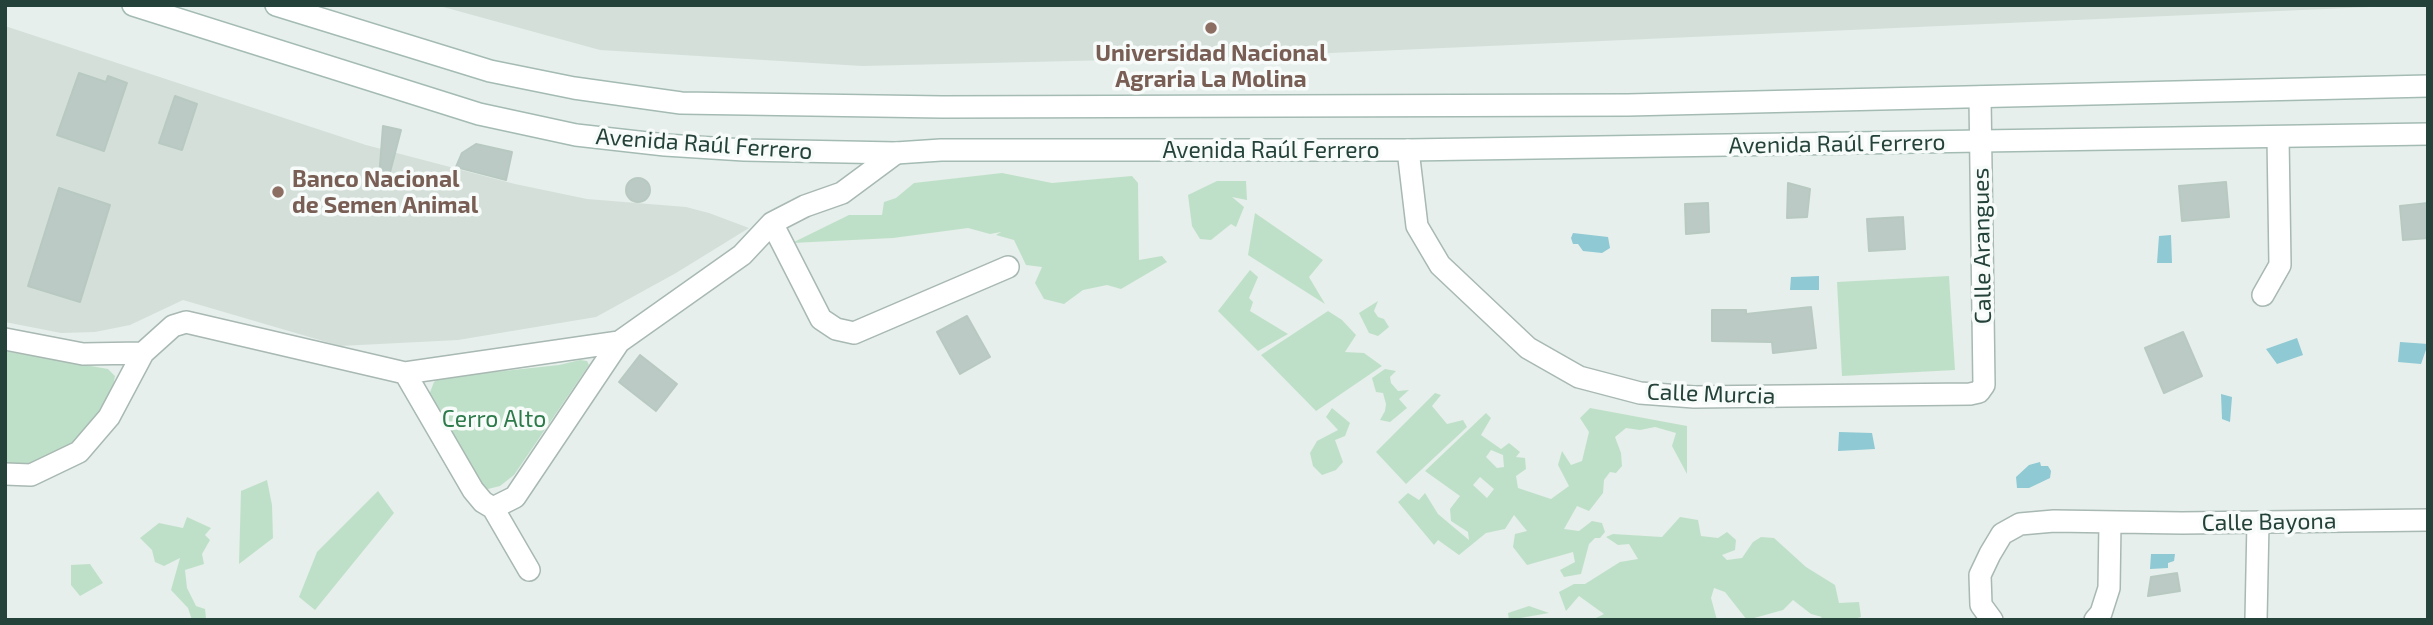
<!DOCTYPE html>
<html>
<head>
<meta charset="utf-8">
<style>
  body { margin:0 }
  #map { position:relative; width:2433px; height:625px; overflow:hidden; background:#e6efeb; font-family:"Exo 2",sans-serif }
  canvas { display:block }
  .frame { position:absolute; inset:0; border:7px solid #24423a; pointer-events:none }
</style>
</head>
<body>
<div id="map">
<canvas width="2433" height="625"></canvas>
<div class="frame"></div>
</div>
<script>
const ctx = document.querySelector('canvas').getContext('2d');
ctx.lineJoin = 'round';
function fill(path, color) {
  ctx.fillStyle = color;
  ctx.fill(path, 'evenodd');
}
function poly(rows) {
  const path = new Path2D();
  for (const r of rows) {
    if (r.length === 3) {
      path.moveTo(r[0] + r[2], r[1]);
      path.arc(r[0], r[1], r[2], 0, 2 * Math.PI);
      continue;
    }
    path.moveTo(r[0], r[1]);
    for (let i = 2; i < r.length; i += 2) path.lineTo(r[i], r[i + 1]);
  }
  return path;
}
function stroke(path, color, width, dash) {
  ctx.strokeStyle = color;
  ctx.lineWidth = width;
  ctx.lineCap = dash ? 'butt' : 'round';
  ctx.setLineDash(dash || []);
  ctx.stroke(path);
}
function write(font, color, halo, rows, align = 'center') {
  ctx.font = font + ' "Exo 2",sans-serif';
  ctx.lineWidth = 7;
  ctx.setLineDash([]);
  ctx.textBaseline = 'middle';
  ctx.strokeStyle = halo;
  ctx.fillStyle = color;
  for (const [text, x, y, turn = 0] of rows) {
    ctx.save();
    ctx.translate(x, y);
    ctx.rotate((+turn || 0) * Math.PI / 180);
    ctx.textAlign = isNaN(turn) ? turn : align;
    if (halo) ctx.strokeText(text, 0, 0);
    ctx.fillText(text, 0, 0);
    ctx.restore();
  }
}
fill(poly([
  [436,5,2415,5,1240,57,862,66,600,50],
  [5,26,366,145,515,184,587,199,686,207,709,213,749,228,676,273,596,317,458,340,340,346,183,300,130,325,95,332,61,333,5,322]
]), '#d4dfda');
fill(poly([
  [1002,173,1052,183,1132,176,1138,183,1139,260,1162,256,1167,262,1121,289,1107,285,1083,290,1064,304,1044,299,1035,283,1042,267,1026,265,1014,240,996,235,1001,232,990,234,968,228,893,238,792,243,849,215,882,215,884,202,896,198,914,183],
  [1217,181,1246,181,1247,200,1232,197,1244,207,1236,227,1231,224,1211,240,1200,239,1192,226,1188,195],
  [1255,213,1323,260,1309,277,1325,304,1248,255],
  [1250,270,1258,277,1249,298,1253,302,1250,311,1288,334,1258,351,1218,311],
  [1949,276,1955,370,1842,376,1837,282],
  [1378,301,1374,311,1378,317,1384,319,1389,327,1378,336,1369,333,1359,313],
  [1328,311,1342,320,1356,335,1345,352,1364,353,1382,366,1316,411,1261,355],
  [5,351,108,369,115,376,113,387,82,440,39,466,5,470],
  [580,360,587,361,589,365,514,475,500,486,488,489,477,485,429,395,434,382,439,378,559,365],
  [1385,369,1396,371,1390,377,1391,383,1398,391,1409,390,1399,399,1407,408,1390,422,1380,420,1385,411,1386,404,1383,393,1376,392,1372,378],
  [1435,393,1441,395,1432,406,1447,424,1463,420,1467,427,1406,484,1376,452],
  [1332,408,1350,423,1345,436,1335,440,1343,462,1336,470,1322,475,1313,466,1310,453,1317,441,1338,430,1326,417],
  [1590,408,1687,426,1687,474,1672,446,1676,433,1655,427,1640,430,1626,428,1615,437,1621,453,1622,466,1616,473,1610,472,1604,480,1603,493,1589,511,1577,506,1564,529,1579,531,1592,521,1602,523,1605,532,1600,538,1595,538,1589,544,1581,574,1564,577,1560,570,1575,562,1573,552,1527,565,1513,547,1515,534,1527,531,1514,515,1505,529,1486,533,1459,555,1438,540,1434,545,1398,502,1408,493,1419,500,1425,493,1438,514,1469,540,1468,532,1451,521,1450,509,1460,496,1425,471,1486,413,1491,418,1481,435,1501,449,1509,443,1520,452,1516,457,1525,458,1526,469,1516,476,1518,488,1551,499,1569,486,1558,465,1562,451,1571,465,1582,461,1589,432,1580,418],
  [1491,450,1503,455,1504,467,1497,468,1486,457],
  [1480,477,1494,489,1487,498,1473,485],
  [267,480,272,505,273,538,239,564,241,491],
  [378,491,394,513,315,610,299,597,317,552],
  [187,517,211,528,205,535,210,540,202,554,204,564,185,570,187,588,196,606,205,609,206,618,202,620,192,620,188,608,171,590,180,558,164,566,155,562,152,550,140,538,159,523,183,528],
  [1680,517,1698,520,1701,536,1718,538,1727,532,1736,540,1735,550,1722,555,1727,560,1742,558,1753,542,1761,537,1774,538,1806,567,1835,585,1839,603,1859,602,1861,617,1851,620,1817,620,1822,617,1811,614,1793,600,1783,610,1747,620,1725,592,1714,588,1711,598,1717,620,1592,620,1604,614,1579,596,1566,611,1559,592,1574,584,1585,584,1620,562,1638,559,1629,544,1618,545,1606,537,1613,534,1662,537],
  [90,564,103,583,80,596,71,585,71,565],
  [1529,606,1549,613,1509,620,1508,613]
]), '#bfe0c8');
fill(poly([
  [1573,233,1608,237,1610,248,1602,253,1583,251,1578,244,1573,244,1571,238],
  [2171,235,2172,263,2157,263,2159,236],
  [1819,276,1819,290,1790,290,1791,277],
  [2297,338,2303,355,2277,364,2266,349],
  [2400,342,2428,344,2421,364,2398,362],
  [2221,394,2232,397,2230,422,2222,419],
  [1839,432,1872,433,1875,449,1838,451],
  [2040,462,2041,466,2048,466,2051,471,2050,478,2029,488,2017,488,2016,477,2029,465],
  [2151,554,2175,554,2174,561,2168,563,2168,568,2150,569]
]), '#8ec9d4');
const building = poly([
  [79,73,106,82,108,76,127,83,104,151,57,135,79,73],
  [175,96,197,104,182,150,159,143,175,96],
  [383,126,401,130,388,180,379,178,383,126],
  [476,144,512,152,506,180,456,167,462,153,476,144],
  [638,190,12],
  [2226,182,2229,217,2182,221,2179,186,2226,182],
  [1788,183,1810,189,1807,217,1787,218,1788,183],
  [59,188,110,205,80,302,28,286,59,188],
  [1708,203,1709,232,1686,234,1685,204,1708,203],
  [2428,203,2428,238,2403,240,2400,206,2428,203],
  [1903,217,1905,249,1869,251,1867,219,1903,217],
  [1811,307,1816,348,1773,353,1772,342,1712,341,1712,310,1746,310,1746,314,1811,307],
  [967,316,990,357,960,374,937,332,967,316],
  [2183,332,2202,376,2164,393,2145,348,2183,332],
  [640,355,677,384,656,411,619,382,640,355],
  [2177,573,2180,591,2148,596,2151,577,2177,573]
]);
fill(building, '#bbcac4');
stroke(building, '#b8c9c2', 2);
const minor = poly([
  [1408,150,1417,226,1440,265,1528,348,1579,377,1640,393,1694,397,1970,394,1979,392,1984,385,1980,97],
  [772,223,821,319,836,329,854,333,1008,267],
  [2263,295,2280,265,2278,137],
  [5,339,83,354,143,353],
  [405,373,473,490,483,502,493,508,529,570],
  [5,474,31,475,79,452,109,417,143,353,173,326,186,322,405,373,619,342,742,255,772,223,805,206,842,193,896,153],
  [493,508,515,497,619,342],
  [1992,620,1981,605,1980,575,1990,554,2002,534,2020,524,2054,521,2182,523,2428,520],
  [2095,620,2101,613,2109,588,2110,523],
  [2256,620,2258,522]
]);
const secondary = poly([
  [133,5,479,114,576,135,665,145,744,150,896,153,941,150,1408,150,2428,134],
  [276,5,490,71,574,88,681,103,942,107,1628,105,2428,86]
]);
stroke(minor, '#a8b8b2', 24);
stroke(secondary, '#a4bbb3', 24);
stroke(minor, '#fff', 21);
stroke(secondary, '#fff', 21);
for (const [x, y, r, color] of [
  [1211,28,7,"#8d6e63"],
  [278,192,7,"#8d6e63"]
]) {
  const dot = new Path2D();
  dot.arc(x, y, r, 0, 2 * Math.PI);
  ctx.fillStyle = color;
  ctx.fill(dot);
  stroke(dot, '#f7fbf9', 2.5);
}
write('bold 23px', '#785e54', '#f7fbf9', [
  ["Universidad Nacional",1211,53],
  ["Agraria La Molina",1211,79],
  ["Banco Nacional",292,179,"left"],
  ["de Semen Animal",292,205,"left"]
]);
write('23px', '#24423a', '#f7fbf9', [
  ["Avenida Raúl Ferrero",704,144,4],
  ["Avenida Raúl Ferrero",1837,144,-1],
  ["Avenida Raúl Ferrero",1271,150],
  ["Calle Arangues",1982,246,-91],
  ["Calle Murcia",1711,394,2],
  ["Calle Bayona",2269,522,-1]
]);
write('23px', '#2d7a4b', '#f7fbf9', [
  ["Cerro Alto",494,419]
]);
</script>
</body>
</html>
